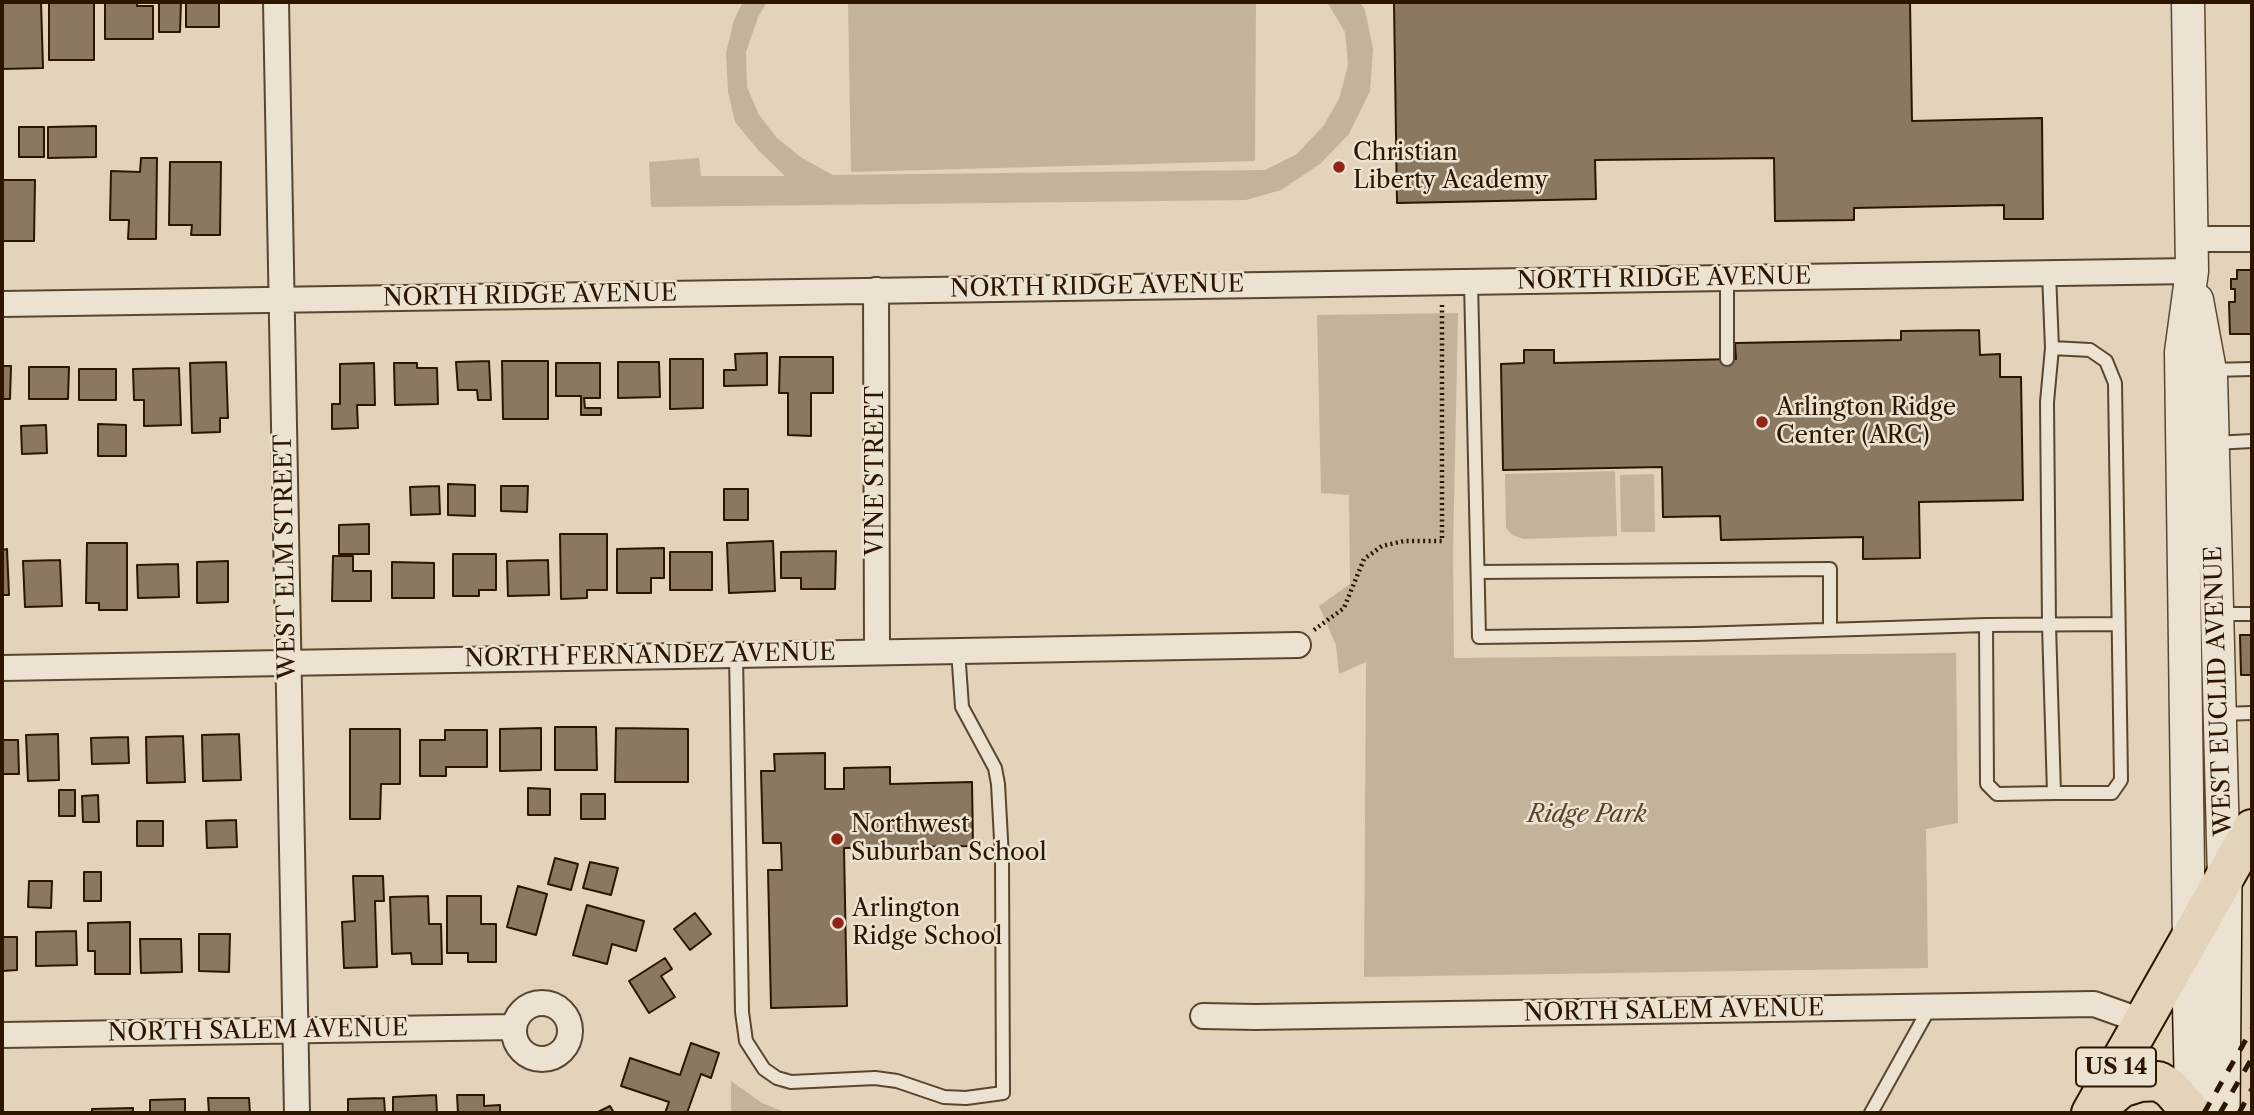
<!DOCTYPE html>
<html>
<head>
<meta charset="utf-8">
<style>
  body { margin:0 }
  #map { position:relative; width:2254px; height:1115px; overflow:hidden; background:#e2d3ba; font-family:"Libre Caslon Text",serif }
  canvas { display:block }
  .frame { position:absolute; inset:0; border:4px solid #2c1600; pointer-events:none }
</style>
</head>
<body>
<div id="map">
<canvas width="2254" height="1115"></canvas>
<div class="frame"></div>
</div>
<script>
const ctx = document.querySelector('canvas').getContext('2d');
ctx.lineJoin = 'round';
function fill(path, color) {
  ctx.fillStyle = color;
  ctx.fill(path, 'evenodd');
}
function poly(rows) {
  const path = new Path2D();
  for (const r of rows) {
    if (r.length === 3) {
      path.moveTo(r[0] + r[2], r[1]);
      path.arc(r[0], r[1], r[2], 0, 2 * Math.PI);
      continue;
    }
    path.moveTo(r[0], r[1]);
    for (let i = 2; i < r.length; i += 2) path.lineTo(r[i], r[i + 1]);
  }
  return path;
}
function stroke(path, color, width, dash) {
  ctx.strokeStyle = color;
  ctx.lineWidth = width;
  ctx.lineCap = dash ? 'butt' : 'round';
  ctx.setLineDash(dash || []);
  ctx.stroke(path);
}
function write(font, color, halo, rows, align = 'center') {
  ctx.font = font + ' "Libre Caslon Text",serif';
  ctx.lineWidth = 5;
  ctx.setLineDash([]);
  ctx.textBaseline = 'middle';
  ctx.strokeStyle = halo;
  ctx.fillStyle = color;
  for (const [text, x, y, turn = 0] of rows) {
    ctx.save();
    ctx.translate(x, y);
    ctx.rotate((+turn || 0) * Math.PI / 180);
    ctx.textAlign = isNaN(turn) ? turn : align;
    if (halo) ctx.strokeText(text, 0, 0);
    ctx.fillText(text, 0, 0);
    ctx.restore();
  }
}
fill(poly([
  [743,2,767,2,758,17,746,52,747,87,759,115,777,138,802,158,833,175,1265,170,1297,154,1324,125,1339,99,1348,65,1345,32,1327,2,1360,2,1365,10,1373,49,1370,91,1349,134,1320,164,1281,190,1246,200,651,207,649,162,699,158,701,176,785,176,759,151,735,122,728,92,726,53,734,20],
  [848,2,1256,2,1255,161,851,172],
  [1458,313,1453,551,1454,658,1956,653,1958,823,1926,829,1928,968,1364,977,1366,662,1339,674,1336,645,1319,606,1350,584,1349,495,1321,493,1317,315],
  [1615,471,1617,536,1523,539,1512,535,1506,528,1505,474],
  [1654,474,1655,532,1621,532,1620,475],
  [731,1081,762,1103,787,1113,731,1113]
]), '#c3b39a');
const building = poly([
  [2,2,41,2,43,68,2,69,2,2],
  [49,2,94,2,94,60,49,60,49,2],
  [105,2,137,2,137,6,153,6,153,39,105,39,105,2],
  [159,2,181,2,180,32,159,32,159,2],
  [186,2,219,2,219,27,186,27,186,2],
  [1394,2,1910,2,1912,121,2042,118,2043,219,2004,219,2004,205,1854,208,1854,220,1775,221,1774,158,1595,160,1596,199,1397,203,1394,2],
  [96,126,96,157,48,158,48,127,96,126],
  [19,127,44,127,44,157,19,157,19,127],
  [141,158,157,158,156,239,128,239,129,220,110,220,111,171,140,172,141,158],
  [170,162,221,162,220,235,191,235,192,225,169,225,170,162],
  [2,180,35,180,34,241,2,241,2,180],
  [2237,270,2252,270,2252,334,2230,334,2229,302,2235,302,2235,289,2231,289,2231,279,2237,279,2237,270],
  [1979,330,1980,355,2000,354,2000,377,2021,377,2023,500,1919,502,1920,558,1863,559,1863,537,1721,540,1720,516,1663,517,1662,467,1503,470,1501,364,1524,363,1524,350,1554,350,1554,363,1736,359,1735,343,1901,340,1901,331,1979,330],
  [767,353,767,385,724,386,724,370,736,370,735,354,767,353],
  [780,357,833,357,833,393,811,393,811,436,788,435,788,393,779,393,780,357],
  [670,359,703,359,703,408,670,409,670,359],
  [489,361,491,400,478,400,477,390,458,390,456,362,489,361],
  [502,361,548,361,548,419,503,419,502,361],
  [226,362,228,418,220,418,220,432,192,433,190,363,226,362],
  [618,362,659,362,660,397,618,398,618,362],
  [374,363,375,405,357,405,358,428,332,429,332,404,340,404,340,364,374,363],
  [394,363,417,363,417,368,437,368,438,404,395,405,394,363],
  [556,363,600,363,600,398,584,398,585,408,601,408,601,415,581,415,581,396,556,396,556,363],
  [2,366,11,366,10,399,2,399,2,366],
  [29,367,69,367,68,399,29,399,29,367],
  [179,368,181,425,144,426,144,400,134,400,133,369,179,368],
  [79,369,116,369,116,400,79,400,79,369],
  [98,424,126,425,126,456,98,456,98,424],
  [46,425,47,453,22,454,21,426,46,425],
  [448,484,475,485,475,516,448,515,448,484],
  [439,486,440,514,411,515,410,487,439,486],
  [501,486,528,486,527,512,501,511,501,486],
  [724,489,748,489,748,520,724,520,724,489],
  [369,524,369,554,339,554,339,525,369,524],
  [560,534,607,534,607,590,587,590,587,598,561,599,560,534],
  [773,541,775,591,729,593,727,543,773,541],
  [87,543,127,543,127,610,99,610,99,603,86,603,87,543],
  [664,548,664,578,651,578,651,593,617,593,617,549,664,548],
  [7,549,9,595,2,595,2,550,7,549],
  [836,551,835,589,801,589,801,578,781,578,781,552,836,551],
  [670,552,712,552,712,590,670,590,670,552],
  [453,554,496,554,496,590,479,590,479,596,453,596,453,554],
  [333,556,353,556,353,571,371,571,371,601,332,601,333,556],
  [60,560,62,606,25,607,23,561,60,560],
  [548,560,549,595,508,596,507,561,548,560],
  [228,561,228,602,197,603,197,562,228,561],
  [392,562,434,563,434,598,392,598,392,562],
  [178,564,179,597,138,598,137,565,178,564],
  [2240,635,2252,635,2252,675,2241,675,2240,635],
  [555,727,596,727,597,770,555,770,555,727],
  [541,728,541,770,500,771,500,729,541,728],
  [616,728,688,729,688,782,615,782,616,728],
  [350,729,400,729,400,784,381,784,380,819,350,819,350,729],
  [445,730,487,730,487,767,446,767,446,776,420,776,420,740,445,740,445,730],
  [58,734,59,780,28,781,26,735,58,734],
  [239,734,241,780,203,781,202,735,239,734],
  [183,736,185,782,147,783,146,737,183,736],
  [128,737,129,763,92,764,91,738,128,737],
  [2,740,18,740,19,774,2,774,2,740],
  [825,753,825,789,844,789,844,768,890,767,890,784,972,782,973,846,844,848,847,1006,771,1008,768,870,782,870,781,843,763,843,761,771,775,771,774,754,825,753],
  [528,788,550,789,550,815,528,815,528,788],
  [59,790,75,790,75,816,59,816,59,790],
  [581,794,605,794,605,819,581,819,581,794],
  [98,795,99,822,83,822,82,796,98,795],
  [236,820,237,847,207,848,206,821,236,820],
  [137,821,163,821,163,846,137,846,137,821],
  [555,858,578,864,571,890,548,884,555,858],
  [590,862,618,868,611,895,583,888,590,862],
  [84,872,101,872,101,901,84,901,84,872],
  [353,876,383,876,384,901,375,901,377,967,344,968,342,922,355,921,353,876],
  [29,881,52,881,51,908,28,907,29,881],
  [518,886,547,894,536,935,507,927,518,886],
  [428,896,429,924,441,924,442,964,412,964,411,953,392,954,390,897,428,896],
  [447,896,481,896,481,924,496,924,496,962,468,962,468,953,447,953,447,896],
  [587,905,644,921,636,951,612,944,607,964,573,955,587,905],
  [695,913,711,934,690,950,674,929,695,913],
  [130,922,130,974,95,974,95,951,88,951,88,923,130,922],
  [76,931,77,965,36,966,36,932,76,931],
  [199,934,230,934,229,972,199,971,199,934],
  [2,937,17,937,17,970,2,971,2,937],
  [140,939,181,939,182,972,141,973,140,939],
  [665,958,672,969,661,976,675,997,649,1013,629,981,665,958],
  [691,1043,719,1053,711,1078,701,1074,687,1113,665,1113,669,1102,621,1086,630,1058,680,1075,691,1043],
  [436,1095,437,1113,393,1113,393,1097,436,1095],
  [457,1095,484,1095,484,1106,500,1105,500,1113,458,1113,457,1095],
  [208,1098,249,1098,250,1113,209,1113,208,1098],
  [384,1098,385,1113,348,1113,348,1099,384,1098],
  [185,1099,185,1113,150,1113,150,1100,185,1099],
  [610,1106,614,1113,596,1113,610,1106],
  [133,1108,133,1113,92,1113,92,1109,133,1108]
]);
fill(building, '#8b7861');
stroke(building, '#2c1600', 2);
const service = poly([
  [2049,273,2052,348,2047,402,2049,625,2054,793,2112,793,2121,780,2115,383,2106,361,2090,350,2052,348],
  [1727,278,1727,359],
  [1471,282,1479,637,1695,634,1986,625],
  [2210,370,2252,369],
  [2214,443,2252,441],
  [1479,572,1830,569,1830,629],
  [2217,614,2252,614],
  [736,654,742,1012,746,1041,764,1069,777,1078,791,1082,875,1078,897,1081,944,1097,966,1098,1003,1093,1002,858,998,784,995,768,962,707,958,650],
  [2221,714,2252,713],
  [2054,793,1997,794,1987,784,1986,625,2118,624],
  [1871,1113,1930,1007]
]);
const minor = poly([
  [276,2,297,1113],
  [2192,239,2252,239],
  [876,290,877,652],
  [2,304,2192,271],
  [2,668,1298,645],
  [542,1031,28],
  [1203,1016,1255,1017,2094,1004,2142,1021],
  [2,1035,514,1027]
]);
const tertiary = poly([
  [2188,2,2192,271,2181,352,2189,942],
  [2197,300,2211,376,2224,879]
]);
const secondary = poly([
  [2189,942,2193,1113],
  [2222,1113,2224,879]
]);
const primary = poly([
  [2096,1109,2121,1088,2140,1082,2158,1081,2170,1088,2192,1113],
  [2091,1113,2252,829]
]);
stroke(service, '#5a452e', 16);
stroke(minor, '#5a452e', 28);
stroke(tertiary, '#5a452e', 35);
stroke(secondary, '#2c1600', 38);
stroke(primary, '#2c1600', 42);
stroke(poly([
  [1314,630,1344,608,1364,559,1382,546,1404,541,1442,541,1442,305]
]), '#2c1600', 4.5, [2, 3.5]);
stroke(service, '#ece2d2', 12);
stroke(minor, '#ece2d2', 24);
stroke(tertiary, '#ece2d2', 32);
stroke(secondary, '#ece2d2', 35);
stroke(primary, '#e2d3ba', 38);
stroke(poly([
  [2204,1113,2252,1029],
  [2220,1113,2252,1058],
  [2239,1113,2252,1089]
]), '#2c1600', 5, [12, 12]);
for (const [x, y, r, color] of [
  [1339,167,7,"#8f2418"],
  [1762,422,7,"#8f2418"],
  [837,839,7,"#8f2418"],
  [838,923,7,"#8f2418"]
]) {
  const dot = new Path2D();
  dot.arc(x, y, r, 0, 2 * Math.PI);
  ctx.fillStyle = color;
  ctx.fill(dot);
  stroke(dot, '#ece2d2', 2.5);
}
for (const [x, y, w] of [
  [2116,1067,80]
]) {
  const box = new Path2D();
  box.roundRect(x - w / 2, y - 19.5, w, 39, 5);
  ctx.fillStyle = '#ece2d2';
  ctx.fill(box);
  stroke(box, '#2c1600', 2);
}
write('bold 23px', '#2c1600', null, [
  ["US 14",2116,1067]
]);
write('24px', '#2c1600', '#ece2d2', [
  ["Christian",1353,153],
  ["Liberty Academy",1353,181],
  ["Arlington Ridge",1776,408],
  ["Center (ARC)",1776,436],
  ["Northwest",851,825],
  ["Suburban School",851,853],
  ["Arlington",852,909],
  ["Ridge School",852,937]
], 'left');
write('24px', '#2c1600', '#ece2d2', [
  ["NORTH RIDGE AVENUE",1664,279,-1],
  ["NORTH RIDGE AVENUE",1097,287,-1],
  ["NORTH RIDGE AVENUE",530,296,-1],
  ["VINE STREET",876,471,-90],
  ["WEST ELM STREET",286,557,-91],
  ["NORTH FERNANDEZ AVENUE",650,656,-1],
  ["WEST EUCLID AVENUE",2219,691,-92],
  ["NORTH SALEM AVENUE",1674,1011,-1],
  ["NORTH SALEM AVENUE",258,1031,-1]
]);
write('italic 24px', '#59452e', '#ece2d2', [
  ["Ridge Park",1587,815]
]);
</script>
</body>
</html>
